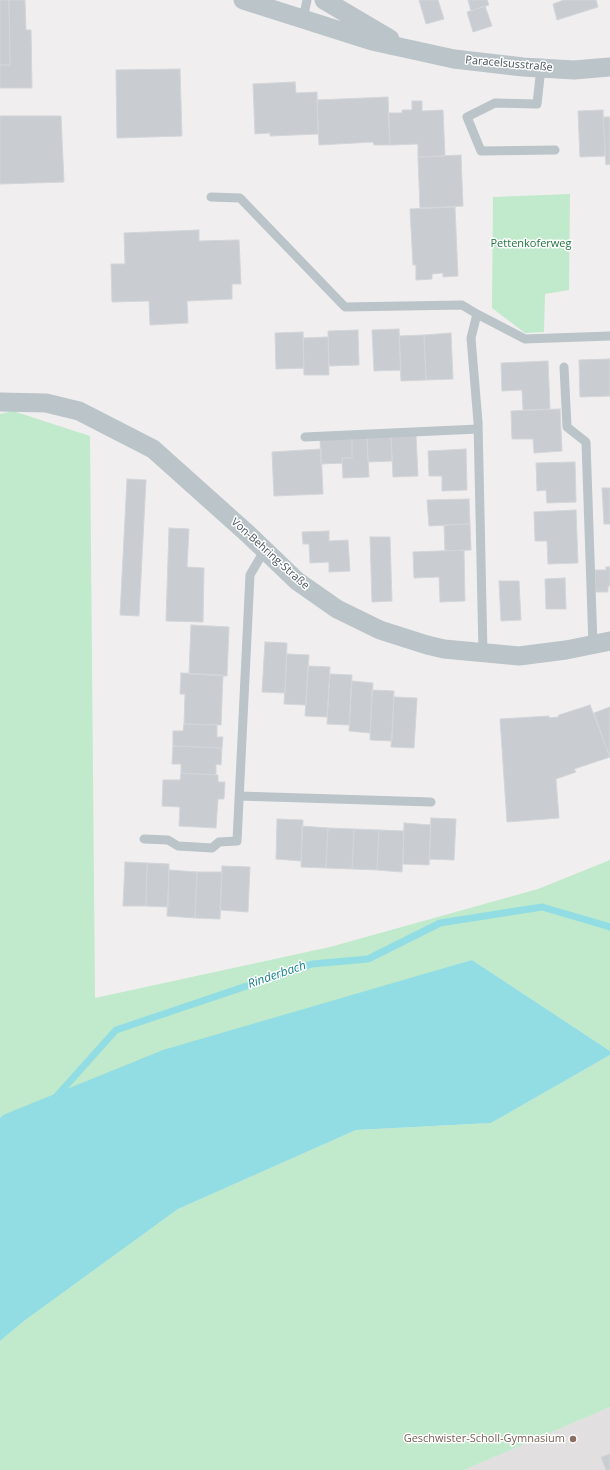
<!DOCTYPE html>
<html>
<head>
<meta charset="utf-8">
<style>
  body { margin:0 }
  canvas { display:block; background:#f0eeee }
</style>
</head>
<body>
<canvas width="610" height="1470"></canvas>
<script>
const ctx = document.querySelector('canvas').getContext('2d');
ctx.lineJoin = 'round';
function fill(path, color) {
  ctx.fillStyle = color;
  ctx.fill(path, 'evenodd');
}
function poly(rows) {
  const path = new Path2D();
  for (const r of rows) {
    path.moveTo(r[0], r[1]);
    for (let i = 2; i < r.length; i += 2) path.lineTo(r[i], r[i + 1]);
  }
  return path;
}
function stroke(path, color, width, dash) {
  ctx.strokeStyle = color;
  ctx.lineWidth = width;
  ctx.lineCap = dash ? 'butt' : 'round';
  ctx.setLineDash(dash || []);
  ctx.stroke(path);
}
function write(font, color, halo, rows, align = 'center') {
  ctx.font = font + ' "Open Sans",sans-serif';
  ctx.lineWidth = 3;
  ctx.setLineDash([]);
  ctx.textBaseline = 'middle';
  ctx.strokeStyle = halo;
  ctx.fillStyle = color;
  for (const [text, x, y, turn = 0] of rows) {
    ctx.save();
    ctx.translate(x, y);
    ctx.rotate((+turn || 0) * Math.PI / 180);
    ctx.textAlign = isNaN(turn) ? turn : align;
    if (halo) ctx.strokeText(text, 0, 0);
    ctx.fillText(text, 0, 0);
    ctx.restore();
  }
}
fill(poly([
  [610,1407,610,1470,464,1470]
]), '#e1dfdf');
fill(poly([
  [570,194,569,290,545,294,544,332,525,333,492,308,493,197],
  [13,411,90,436,95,998,330,947,538,889,610,860,610,1051,472,960,3,1115,0,1118,0,414],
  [610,1055,610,1407,464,1470,0,1470,0,1341,24,1321,178,1209,356,1130,491,1123]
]), '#c0eacb');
fill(poly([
  [472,960,610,1051,610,1055,491,1123,356,1130,178,1209,24,1321,0,1341,0,1118,3,1115,163,1050]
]), '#91dde3');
stroke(poly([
  [55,1098,116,1030,312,964,368,959,440,923,542,907,610,927]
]), '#91dde3', 7);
const building = poly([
  [0,0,9,0,10,65,0,65,0,0],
  [9,0,25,0,26,30,31,30,32,88,0,88,0,65,10,65,9,0],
  [419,0,438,0,444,19,426,24,419,0],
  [468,0,487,0,489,5,471,11,468,0],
  [564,0,596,0,598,7,557,20,553,4,564,0],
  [485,6,492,26,473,32,467,12,485,6],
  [180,69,182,136,117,138,116,70,180,69],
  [295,82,296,93,317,92,318,134,270,136,270,133,255,134,253,84,295,82],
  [388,97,390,145,374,145,373,142,319,145,317,100,388,97],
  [412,101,422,101,422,111,443,110,445,156,418,157,418,144,390,145,388,113,402,113,402,110,412,110,412,101],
  [603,110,605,156,580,157,578,111,603,110],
  [0,116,61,116,64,182,0,184,0,116],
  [603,117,610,117,610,164,606,165,603,117],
  [461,155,463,206,420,208,418,157,461,155],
  [455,207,458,276,443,277,443,273,432,274,432,279,416,280,416,265,413,265,410,209,455,207],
  [199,230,199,241,239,240,241,284,232,284,232,299,187,301,188,323,150,325,149,301,112,302,111,264,125,264,124,233,199,230],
  [399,329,401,370,374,371,372,330,399,329],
  [358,330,359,365,329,366,328,331,358,330],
  [303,332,304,368,276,369,275,333,303,332],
  [451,333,453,379,426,380,424,335,451,333],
  [424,335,426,380,401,381,399,336,424,335],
  [328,337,329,375,304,375,303,338,328,337],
  [610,359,610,396,580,397,579,360,610,359],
  [548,361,550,409,523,410,522,390,502,391,501,363,548,361],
  [560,409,562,451,534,453,533,439,512,439,511,411,560,409],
  [416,435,418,476,393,477,391,436,416,435],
  [391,436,392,461,368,462,367,437,391,436],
  [367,437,369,477,343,478,342,458,352,458,352,438,367,437],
  [352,438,352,458,342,458,343,463,321,464,320,439,352,438],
  [321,449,323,494,274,496,272,452,321,449],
  [466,449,467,490,442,491,442,476,429,476,428,451,466,449],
  [575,462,576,502,547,503,546,490,537,491,536,463,575,462],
  [127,479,146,480,139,616,120,615,127,479],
  [602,488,610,488,610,524,604,524,602,488],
  [469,499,470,524,429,526,427,500,469,499],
  [576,510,578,563,548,564,547,541,535,541,534,512,576,510],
  [470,524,471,550,445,551,444,525,470,524],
  [169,528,189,529,187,567,204,568,203,622,166,621,169,528],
  [329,531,329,541,348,540,350,571,329,572,329,562,310,563,309,544,303,544,302,532,329,531],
  [370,537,390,537,392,601,372,602,370,537],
  [464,550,465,601,440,602,439,577,414,578,413,552,464,550],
  [606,567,610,567,610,586,608,586,608,592,596,592,595,570,606,570,606,567],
  [565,578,566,609,546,609,545,579,565,578],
  [499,581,519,581,521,620,501,621,499,581],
  [191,625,229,627,227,676,189,674,191,625],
  [265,642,287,643,285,693,262,692,265,642],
  [287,654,309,655,306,705,284,704,287,654],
  [308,666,330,667,327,717,305,716,308,666],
  [181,673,223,675,221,725,184,724,185,694,180,694,181,673],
  [330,674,352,675,349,725,327,724,330,674],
  [352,681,373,683,370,733,349,731,352,681],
  [372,690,394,691,392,741,370,740,372,690],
  [394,697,417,698,414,748,391,747,394,697],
  [590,705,610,757,574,769,576,772,556,779,559,818,507,822,500,719,549,716,549,718,558,717,559,715,590,705],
  [610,707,610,758,594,713,610,707],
  [184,724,217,725,217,737,223,737,222,748,173,746,173,731,183,731,184,724],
  [173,746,222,748,221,765,216,764,216,775,181,773,181,764,172,764,173,746],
  [181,773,218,775,218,782,225,782,224,799,218,799,216,828,179,826,180,807,162,806,163,780,180,780,181,773],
  [431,818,456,819,454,860,429,859,431,818],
  [277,819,303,820,301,861,276,859,277,819],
  [404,823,431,825,429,865,403,864,404,823],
  [302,826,328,828,326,868,301,867,302,826],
  [328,828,354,829,352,869,326,868,328,828],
  [354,829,379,830,377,870,352,869,354,829],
  [379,830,404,831,402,872,377,870,379,830],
  [125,862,147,863,146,906,123,906,125,862],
  [147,863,169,864,168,907,146,906,147,863],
  [222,866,250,867,248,912,220,910,222,866],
  [169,870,197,872,195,918,167,916,169,870],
  [197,872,222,872,220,919,195,918,197,872],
  [610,1454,610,1470,606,1470,601,1457,610,1454]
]);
fill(building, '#c9ccd0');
stroke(building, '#d2d5d9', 1);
stroke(poly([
  [303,19,307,0],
  [541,68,537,104,495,103,467,117,481,151,555,150],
  [211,197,240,198,345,307,462,305,477,314,525,339,610,336],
  [477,314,471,338,478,422,483,653],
  [564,367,567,427,586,442,593,645],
  [305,437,478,429],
  [239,796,431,802],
  [144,839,168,840,178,846,212,848,219,842,237,841,250,575,264,551]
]), '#bac4c9', 9);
stroke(poly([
  [243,0,372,41,454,59,523,67,574,70,610,67],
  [324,0,390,39],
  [0,402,46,403,79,411,153,449,248,534,297,581,337,609,380,630,427,645,444,649,519,656,566,650,610,641]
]), '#bac4c9', 19);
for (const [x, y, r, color] of [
  [573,1439,4,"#8d6e63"]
]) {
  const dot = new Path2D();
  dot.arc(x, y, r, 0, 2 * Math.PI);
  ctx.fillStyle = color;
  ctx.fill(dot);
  stroke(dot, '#fff', 1.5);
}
write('11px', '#485359', '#fff', [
  ["Paracelsusstraße",509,64,5],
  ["Von-Behring-Straße",270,554,42]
]);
write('11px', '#20733e', '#fff', [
  ["Pettenkoferweg",531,244]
]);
write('11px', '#785e54', '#fff', [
  ["Geschwister-Scholl-Gymnasium",565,1439]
], 'right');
write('italic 12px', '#19838c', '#fff', [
  ["Rinderbach",277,975,-19]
]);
</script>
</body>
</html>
